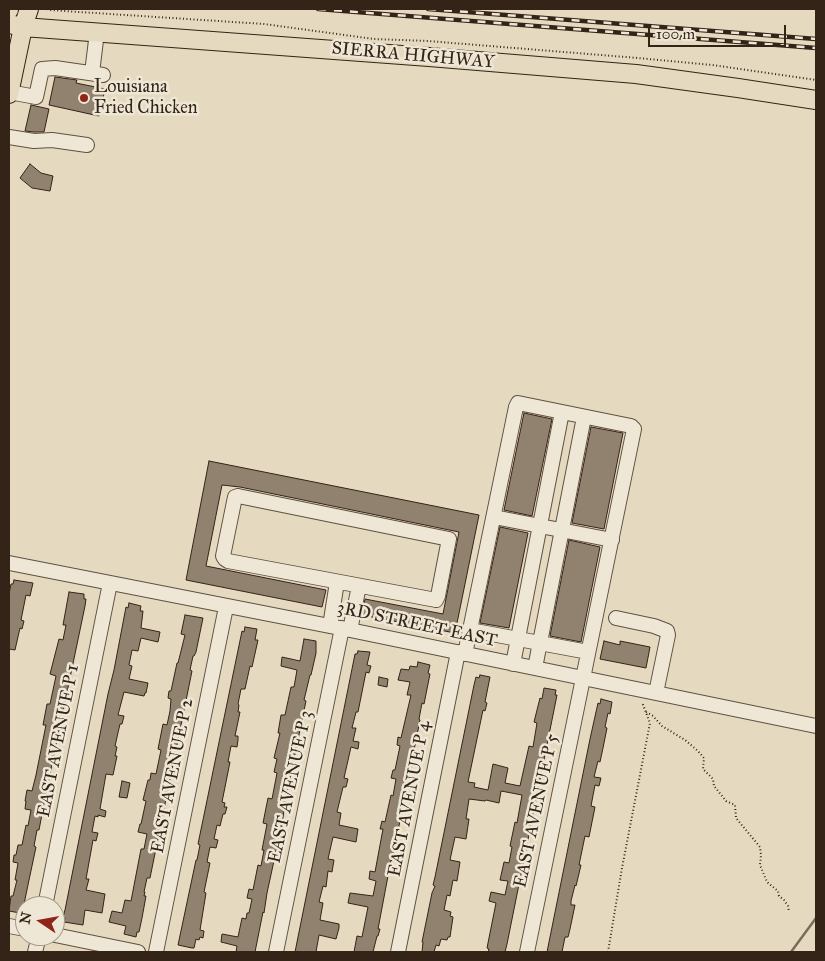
<!DOCTYPE html>
<html>
<head>
<meta charset="utf-8">
<style>
  body { margin:0 }
  #map { position:relative; width:825px; height:961px; overflow:hidden; background:#e5dac0; font-family:"IM FELL Great Primer",serif }
  canvas { display:block }
  .frame { position:absolute; inset:0; border:10px solid #342317; pointer-events:none }
  .north { position:absolute; left:15px; top:896px; width:50px; height:50px; box-sizing:border-box; background:#eee7d6; border:1px solid #a4998a; border-radius:50%; rotate:282deg; font-size:14px; font-weight:700; line-height:20px; text-align:center; color:#342317 }
  .north::after { content:''; display:block; margin:auto; width:18px; height:22px; background:#8f2418; clip-path:polygon(50% 0,100% 100%,50% 72%,0 100%) }
  .scale { position:absolute; left:648px; top:25px; width:138px; height:22px; box-sizing:border-box; border:2px solid #342317; border-top:0; padding-left:6px; font-size:15px; line-height:18px; white-space:nowrap; color:#342317; -webkit-text-stroke:4px #eee7d6; paint-order:stroke }
</style>
</head>
<body>
<div id="map">
<canvas width="825" height="961"></canvas>
<div class="frame"></div>
<div class="north">N</div>
<div class="scale">100 m</div>
</div>
<script>
const ctx = document.querySelector('canvas').getContext('2d');
ctx.lineJoin = 'round';
function poly(rows) {
  const path = new Path2D();
  for (const r of rows) {
    path.moveTo(r[0], r[1]);
    for (let i = 2; i < r.length; i += 2) path.lineTo(r[i], r[i + 1]);
  }
  return path;
}
function stroke(path, color, width, dash) {
  ctx.strokeStyle = color;
  ctx.lineWidth = width;
  ctx.lineCap = dash ? 'butt' : 'round';
  ctx.setLineDash(dash || []);
  ctx.stroke(path);
}
function fill(path, color) {
  ctx.fillStyle = color;
  ctx.fill(path, 'evenodd');
}
function write(font, color, halo, rows, align = 'center') {
  ctx.font = font + ' "IM FELL Great Primer",serif';
  ctx.lineWidth = 5;
  ctx.setLineDash([]);
  ctx.textBaseline = 'middle';
  ctx.strokeStyle = halo;
  ctx.fillStyle = color;
  for (const [text, x, y, turn = 0] of rows) {
    ctx.save();
    ctx.translate(x, y);
    ctx.rotate((+turn || 0) * Math.PI / 180);
    ctx.textAlign = isNaN(turn) ? turn : align;
    if (halo) ctx.strokeText(text, 0, 0);
    ctx.fillText(text, 0, 0);
    ctx.restore();
  }
}
stroke(poly([
  [791,952,816,918]
]), '#7a6c5a', 2.5);
const building = poly([
  [55,77,77,80,76,83,105,89,99,116,49,105,55,77],
  [31,105,49,109,44,132,34,132,25,131,31,105],
  [30,164,41,173,53,176,50,191,32,188,20,178,30,164],
  [524,413,552,419,532,516,504,510,524,413],
  [591,427,623,433,604,529,572,523,591,427],
  [209,461,479,515,455,633,362,615,365,599,443,614,459,532,240,487,222,485,206,566,326,590,322,607,186,580,209,461],
  [500,527,528,533,509,628,480,623,500,527],
  [569,540,600,547,581,642,550,636,569,540],
  [14,580,33,583,30,596,26,595,21,620,24,621,22,629,20,628,15,650,9,649,9,594,11,584,13,584,14,580],
  [69,592,84,594,84,599,86,599,85,606,46,793,39,830,37,830,34,846,36,847,29,880,23,909,21,909,20,913,9,911,11,896,13,896,17,880,15,880,18,863,13,862,14,855,16,855,18,845,22,845,26,825,28,826,31,810,25,809,26,801,25,801,27,790,32,791,36,775,46,725,43,725,47,704,50,704,56,676,50,674,59,639,63,640,66,625,63,625,69,592],
  [129,603,141,606,140,611,143,611,141,628,160,632,158,642,141,638,138,651,132,650,129,665,132,666,129,679,148,683,146,693,145,693,144,696,124,692,118,715,124,716,122,724,120,724,115,746,117,747,115,756,117,756,113,775,106,774,100,809,106,811,105,817,98,815,98,817,95,816,92,832,98,833,96,841,93,840,86,879,89,879,86,890,105,894,102,913,85,910,83,925,64,922,65,918,63,917,65,910,108,694,114,670,126,607,128,608,129,603],
  [185,615,203,618,196,652,194,656,193,656,190,670,192,671,150,878,147,878,144,892,145,892,144,896,146,896,142,918,139,932,137,932,136,937,124,934,126,926,109,922,112,911,122,913,125,900,131,901,141,849,144,849,147,834,138,832,140,824,141,824,146,801,143,800,148,780,150,780,151,773,156,774,161,750,158,749,163,724,167,725,170,711,171,699,168,698,169,691,171,691,177,663,178,663,185,635,181,634,185,615],
  [245,627,257,629,255,640,258,640,252,667,250,666,245,689,241,689,238,704,239,705,238,712,240,712,235,736,238,736,238,740,237,747,231,746,228,762,230,762,222,802,225,803,224,807,227,807,225,814,223,814,220,826,217,825,214,839,218,840,216,848,210,847,207,862,210,863,204,892,206,893,200,930,204,931,203,938,200,937,199,940,196,939,194,948,192,948,178,945,196,860,197,860,200,845,198,844,242,631,244,632,245,627],
  [304,639,316,641,316,653,311,675,310,675,304,700,306,701,285,802,281,833,280,833,267,893,264,913,263,912,255,952,236,952,237,946,221,942,222,934,238,937,242,918,246,919,247,913,249,913,252,899,247,898,249,889,253,890,258,865,261,866,264,850,262,850,267,824,263,823,268,798,272,799,277,773,274,772,277,759,274,758,280,733,278,733,281,715,285,715,291,687,294,687,297,670,281,666,282,657,300,661,304,639],
  [604,641,620,645,620,641,650,647,646,668,600,659,604,641],
  [358,651,370,652,367,665,371,666,369,673,366,672,358,712,356,712,352,728,356,728,353,741,359,742,358,749,351,747,344,778,348,779,346,787,343,787,337,812,341,813,339,825,358,829,356,842,333,837,328,859,334,860,332,872,328,871,326,887,323,886,319,902,323,903,320,920,339,924,339,928,336,939,319,935,316,952,295,952,352,669,355,654,357,654,358,651],
  [418,662,430,665,428,673,430,674,424,704,422,703,419,719,420,720,392,861,391,860,378,929,380,929,378,936,377,936,373,952,354,952,357,936,362,937,368,907,348,903,350,893,373,896,376,881,369,879,370,871,375,872,383,829,380,829,382,821,385,822,391,795,393,796,396,779,391,778,393,770,395,770,400,746,397,745,398,737,401,738,411,695,407,695,410,682,398,680,401,669,409,670,410,666,417,667,418,662],
  [480,675,490,677,485,702,487,703,485,711,483,710,468,782,475,783,474,787,488,790,493,764,508,768,505,783,520,786,529,746,533,747,537,723,534,722,540,698,542,699,544,688,556,690,555,695,557,695,507,944,505,952,488,952,489,949,487,948,496,903,489,901,491,892,505,895,508,881,500,880,504,862,509,863,512,847,510,846,515,822,517,823,522,795,501,791,499,803,486,800,485,801,469,799,466,819,469,819,466,839,455,837,450,860,460,862,457,881,453,880,450,896,447,895,444,910,451,912,450,916,453,917,450,937,448,937,447,940,441,939,439,946,436,945,434,952,422,952,423,942,422,942,432,893,435,886,433,885,435,877,474,685,476,677,479,678,480,675],
  [379,677,388,679,387,687,378,685,379,677],
  [601,699,612,702,610,714,608,713,605,727,607,728,603,748,600,762,598,761,594,777,601,778,599,786,595,785,591,806,595,807,589,837,585,836,579,865,581,865,576,886,575,885,571,901,571,905,575,905,570,929,568,937,565,937,562,952,547,952,590,739,598,703,600,704,601,699],
  [122,781,130,783,127,798,119,797,122,781]
]);
fill(building, '#90826f');
stroke(building, '#342317', 1);
const minor = poly([
  [92,73,97,32],
  [9,92,36,97,42,69,55,68,103,75],
  [9,137,34,141,52,140,87,145],
  [238,496,449,539,438,596,436,600,228,561,225,559,223,556,235,497,238,496],
  [494,517,612,540],
  [9,563,350,630,816,726],
  [616,618,654,626,667,631,668,635,656,693],
  [330,626,337,582],
  [350,630,359,586],
  [470,630,588,652],
  [465,654,516,407,518,403,631,426,634,429,527,952],
  [513,664,562,412],
  [535,668,584,417],
  [45,906,110,583],
  [9,926,25,929],
  [55,935,138,952],
  [35,952,39,936],
  [156,952,226,607],
  [276,952,342,628],
  [398,952,458,652]
]);
const major = poly([
  [9,10,9,9],
  [9,24,23,27,429,57,636,74,738,88,816,100],
  [9,94,23,27,29,9]
]);
stroke(minor, '#605141', 16);
stroke(major, '#342317', 20);
stroke(poly([
  [47,9,49,10,264,24,374,39,428,41,638,58,712,65,816,80],
  [646,712,653,716,662,726,685,740,698,751,704,758,703,769,713,779,714,786,726,801,735,805,736,818,760,847,761,855,760,865,767,882,778,891,779,896,784,900,788,906,789,912],
  [608,952,622,868,650,723,642,702]
]), '#342317', 2, [1, 2.5]);
stroke(minor, '#eee7d6', 14);
stroke(major, '#e5dac0', 18);
const rail = poly([
  [318,9,816,48],
  [428,9,816,39]
]);
stroke(rail, '#342317', 4.5);
stroke(rail, '#eee7d6', 2.5, [8]);
for (const [x, y, r, color] of [
  [84,98,5,"#8f2418"]
]) {
  const dot = new Path2D();
  dot.arc(x, y, r, 0, 2 * Math.PI);
  ctx.fillStyle = color;
  ctx.fill(dot);
  stroke(dot, '#eee7d6', 2);
}
write('18px', '#342317', '#eee7d6', [
  ["SIERRA HIGHWAY",413,56,5],
  ["3RD STREET EAST",417,625,12],
  ["EAST AVENUE P 1",59,741,-79],
  ["EAST AVENUE P 2",173,776,-79],
  ["EAST AVENUE P 3",291,787,-78],
  ["EAST AVENUE P 4",410,799,-79],
  ["EAST AVENUE P 5",537,811,-78]
]);
write('18px', '#342317', '#eee7d6', [
  ["Louisiana",94,88],
  ["Fried Chicken",94,109]
], 'left');
</script>
</body>
</html>
